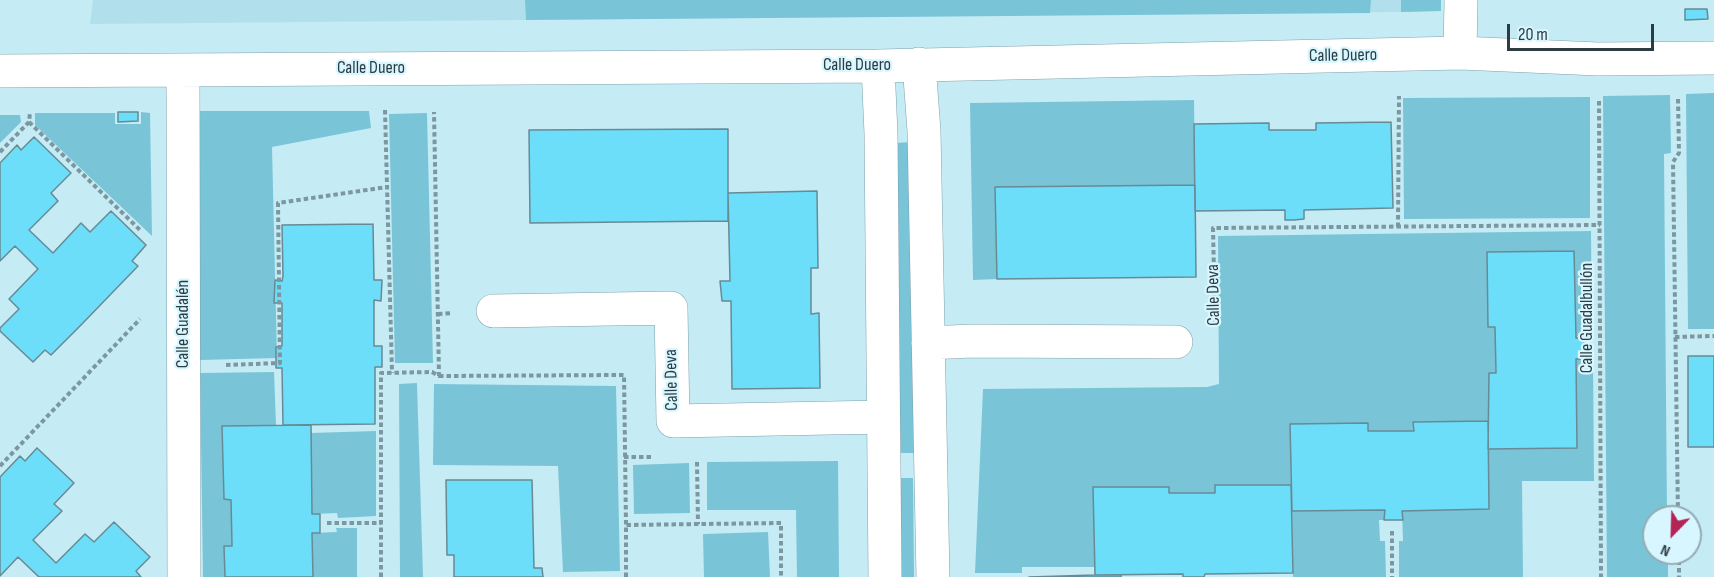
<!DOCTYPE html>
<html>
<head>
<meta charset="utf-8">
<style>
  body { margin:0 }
  #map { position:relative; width:1714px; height:577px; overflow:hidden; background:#c5ebf5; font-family:"Sofia Sans Condensed",sans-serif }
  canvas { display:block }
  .north { position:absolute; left:1642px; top:505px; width:60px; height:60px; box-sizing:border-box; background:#d8f6ff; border:2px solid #94acb3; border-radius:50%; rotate:203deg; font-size:16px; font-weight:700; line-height:24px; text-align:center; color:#2d3c41 }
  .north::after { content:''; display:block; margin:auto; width:21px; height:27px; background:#b42455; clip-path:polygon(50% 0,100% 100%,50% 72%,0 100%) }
  .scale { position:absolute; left:1507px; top:24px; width:147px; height:27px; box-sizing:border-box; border:3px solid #2d3c41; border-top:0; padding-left:8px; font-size:18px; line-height:21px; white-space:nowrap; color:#2d3c41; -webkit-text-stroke:4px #d8f6ff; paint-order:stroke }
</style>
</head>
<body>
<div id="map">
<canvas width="1714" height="577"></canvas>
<div class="north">N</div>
<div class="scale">20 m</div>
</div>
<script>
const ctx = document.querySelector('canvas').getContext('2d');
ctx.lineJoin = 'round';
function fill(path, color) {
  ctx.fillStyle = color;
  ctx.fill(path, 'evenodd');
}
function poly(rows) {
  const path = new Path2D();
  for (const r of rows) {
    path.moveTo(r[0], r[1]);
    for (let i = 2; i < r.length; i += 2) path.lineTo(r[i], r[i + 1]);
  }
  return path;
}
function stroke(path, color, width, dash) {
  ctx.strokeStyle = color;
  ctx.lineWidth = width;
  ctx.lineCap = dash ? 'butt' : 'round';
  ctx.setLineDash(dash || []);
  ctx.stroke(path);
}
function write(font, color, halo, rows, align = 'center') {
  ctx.font = font + ' "Sofia Sans Condensed",sans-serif';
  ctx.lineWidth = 4.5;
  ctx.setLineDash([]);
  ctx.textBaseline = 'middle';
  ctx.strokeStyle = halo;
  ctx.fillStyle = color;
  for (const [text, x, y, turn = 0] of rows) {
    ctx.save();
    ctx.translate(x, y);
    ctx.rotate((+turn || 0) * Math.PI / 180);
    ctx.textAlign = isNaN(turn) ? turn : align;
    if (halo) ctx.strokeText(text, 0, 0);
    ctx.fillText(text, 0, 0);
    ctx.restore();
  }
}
fill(poly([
  [93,0,1441,0,1441,11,1401,12,90,24]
]), '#b1e0ec');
fill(poly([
  [525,0,1371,0,1370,13,526,20],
  [1401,0,1441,0,1441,11,1401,12],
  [1714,93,1714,329,1688,329,1686,94],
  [1670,95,1671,153,1664,154,1667,517,1654,517,1654,553,1668,553,1668,577,1607,577,1603,96],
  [1590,97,1590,218,1404,219,1403,98],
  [1194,100,1195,185,996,187,997,279,973,280,970,103],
  [199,111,369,111,371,128,272,147,277,358,200,360],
  [141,112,150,113,152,236,35,125,35,113,115,113,115,124,141,124],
  [427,113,433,363,395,363,389,114],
  [0,115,20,115,21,122,0,143],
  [910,142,914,453,900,453,896,143],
  [1591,231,1592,339,1576,338,1574,251,1487,252,1489,327,1495,327,1496,373,1490,373,1490,421,1414,422,1414,431,1368,431,1290,425,1291,485,1215,485,1215,493,1169,493,1169,487,1094,487,1095,567,1022,567,1022,573,975,573,983,389,1207,387,1219,384,1218,236],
  [1576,359,1593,359,1594,481,1522,481,1523,577,1399,577,1399,541,1403,541,1402,511,1489,509,1488,449,1577,448],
  [274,372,276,425,222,426,224,499,231,500,232,546,225,577,203,577,200,373],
  [417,383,423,577,400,577,399,384],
  [434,384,616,386,620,571,563,572,558,466,433,465],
  [376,431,376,516,338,518,337,513,312,514,311,433],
  [838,461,839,577,797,577,796,510,707,510,707,462],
  [689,463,690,513,634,514,633,465],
  [900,478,913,478,914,577,902,577],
  [1385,510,1384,520,1379,520,1380,541,1385,541,1386,577,1293,577,1292,511],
  [336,528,357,528,357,577,313,577,312,533,337,532],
  [768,532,770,577,704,577,703,534]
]), '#7ac4d8');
const building = poly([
  [1685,9,1707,9,1708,19,1685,20,1685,9],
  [118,112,138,112,138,121,118,122,118,112],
  [1391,122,1393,208,1304,210,1304,219,1294,220,1285,220,1285,210,1195,211,1194,124,1269,123,1269,130,1316,130,1316,123,1391,122],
  [728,129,728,221,530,223,529,130,728,129],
  [34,137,71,173,51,193,58,201,29,230,53,253,81,223,90,232,111,211,146,245,132,261,138,266,81,325,51,355,45,350,33,362,0,331,0,328,19,309,9,299,38,269,15,246,0,261,0,163,17,145,21,150,34,137],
  [1195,185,1196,277,997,279,995,187,1195,185],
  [817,191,818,268,811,268,811,314,819,313,820,388,732,389,731,301,722,301,720,281,730,281,728,193,817,191],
  [373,224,374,280,382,280,381,301,374,300,374,346,382,346,382,367,375,367,375,424,283,425,282,368,276,368,276,347,282,346,282,303,274,303,275,280,282,281,283,276,282,225,373,224],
  [1574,251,1576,338,1584,339,1584,359,1576,359,1577,448,1488,449,1489,373,1496,373,1495,327,1488,327,1487,252,1574,251],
  [1688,356,1714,356,1714,447,1688,447,1688,356],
  [1488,421,1489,509,1402,511,1403,520,1384,520,1385,510,1292,511,1290,424,1368,423,1368,431,1414,431,1413,422,1488,421],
  [311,425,312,514,320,514,320,533,312,533,313,577,225,577,224,546,232,546,231,500,224,499,222,426,311,425],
  [37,448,74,483,54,504,62,511,33,540,56,563,85,534,94,542,114,522,150,557,136,571,141,577,39,577,18,557,0,576,0,477,20,456,25,461,37,448],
  [446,480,532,480,534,568,542,568,543,577,454,577,454,555,447,555,446,480],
  [1215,485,1291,485,1293,573,1205,574,1204,577,1183,577,1183,574,1095,575,1093,487,1169,487,1169,493,1215,493,1215,485],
  [1095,575,1121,575,1121,577,1029,577,1095,575]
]);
fill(building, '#6ddefa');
stroke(building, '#678a94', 1.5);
const minor = poly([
  [1460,53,1461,0],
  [919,64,924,131,933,577],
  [878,66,881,134,885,577],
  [183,70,184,577],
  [0,71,878,66,1460,53,1598,59,1714,58],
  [493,311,671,308,673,421,883,417],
  [928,343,972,341,1176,342]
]);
stroke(minor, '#7da1ab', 34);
stroke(poly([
  [1678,99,1679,153,1673,162,1678,517],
  [1599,101,1601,577],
  [385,110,392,373],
  [29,122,140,230],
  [0,152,29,122,30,113],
  [1398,227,1399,96],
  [438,314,452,313],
  [1215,322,1213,228,1600,225],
  [1675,337,1714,336],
  [226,365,280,363,278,203,387,187],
  [439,376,624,375,626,525],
  [624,457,651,457],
  [697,462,698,524],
  [0,466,140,319],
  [327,523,381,523],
  [1392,531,1392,577],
  [1679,553,1679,577],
  [381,577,381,373,432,372,439,376,434,112],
  [626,577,626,525,781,523,781,577]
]), '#7c979f', 4, [4.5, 3]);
stroke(minor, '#fff', 33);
write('18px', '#2d3c41', '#d8f6ff', [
  ["Calle Duero",1343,56,-1],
  ["Calle Duero",857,65],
  ["Calle Duero",371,68],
  ["Calle Deva",1214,295,-91],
  ["Calle Guadalbullón",1587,318,-90],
  ["Calle Guadalén",183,324,-90],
  ["Calle Deva",672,380,-91]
]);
</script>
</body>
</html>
